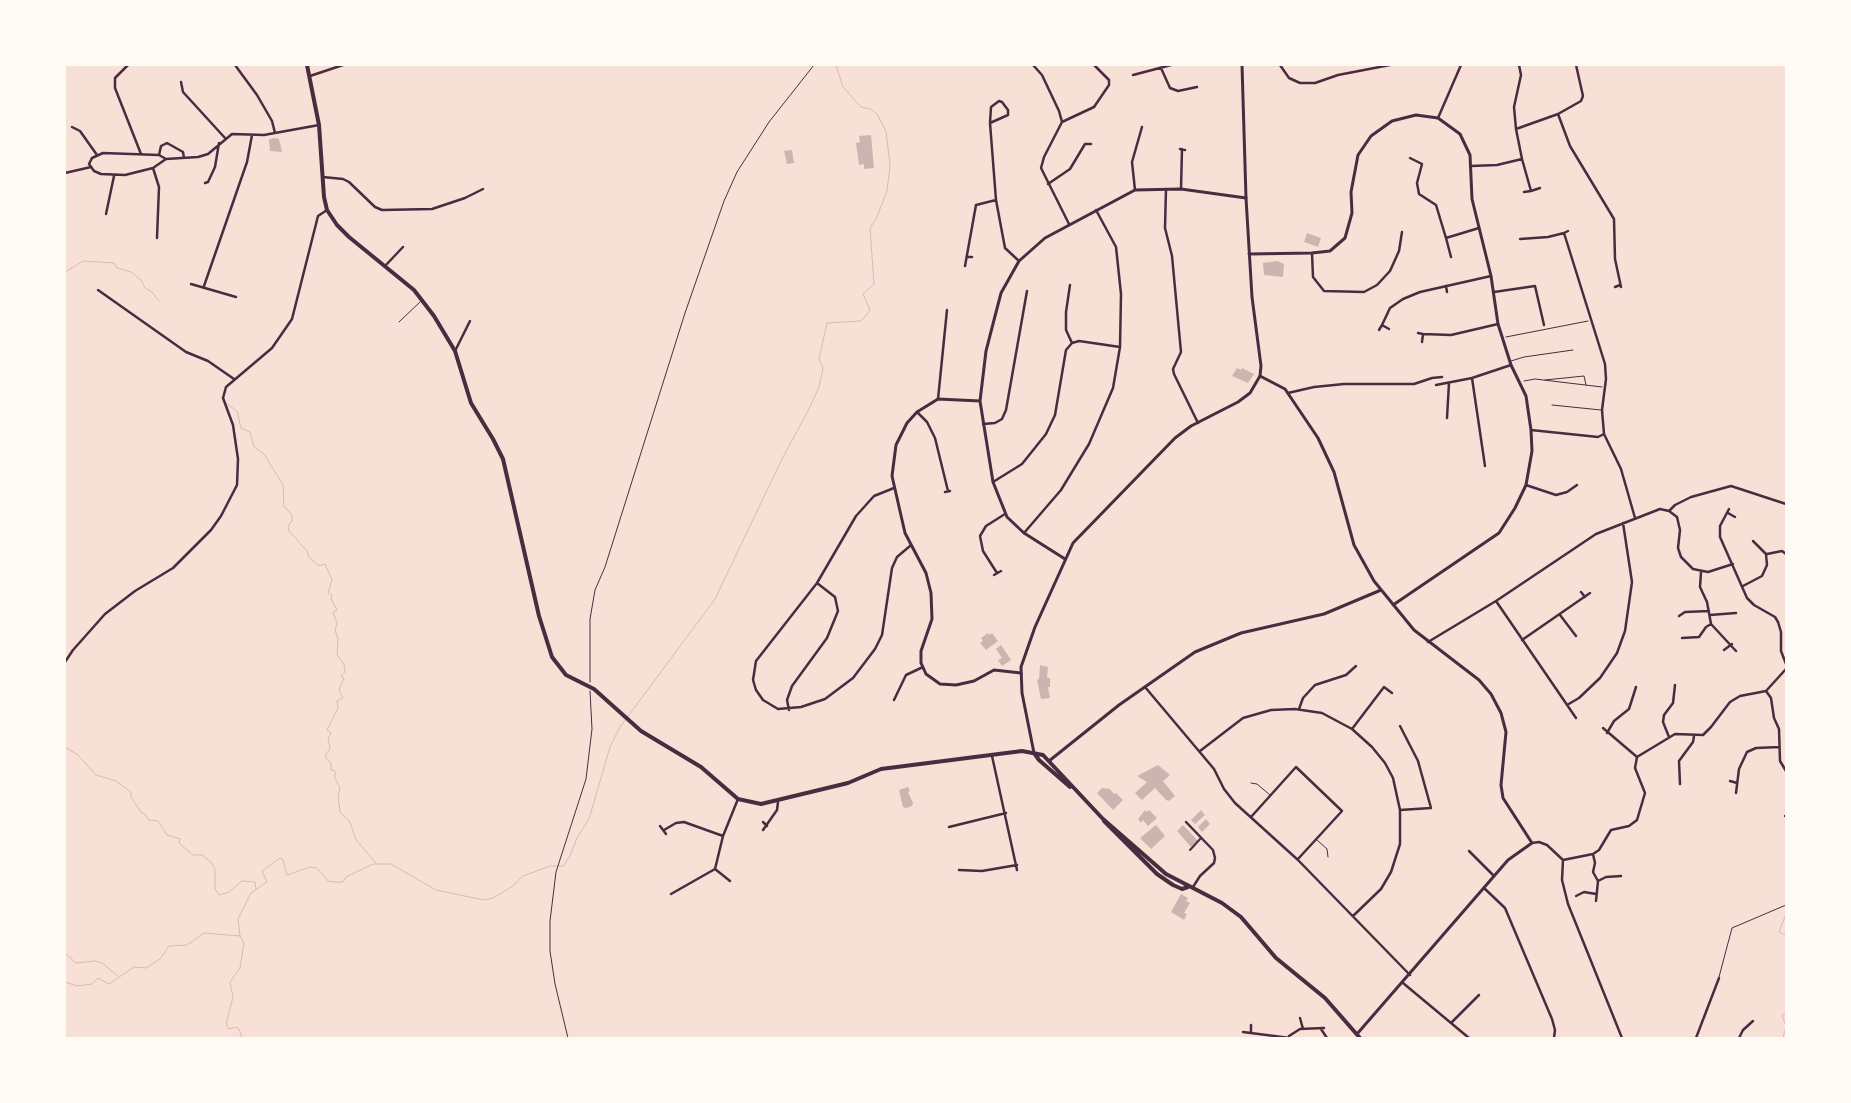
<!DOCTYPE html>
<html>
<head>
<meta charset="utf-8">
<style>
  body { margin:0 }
  #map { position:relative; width:1851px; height:1103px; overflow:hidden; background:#f7e1d7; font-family:Lato,sans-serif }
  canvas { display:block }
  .frame { position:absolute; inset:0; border:66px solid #fffaf5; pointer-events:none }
</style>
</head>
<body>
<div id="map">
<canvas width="1851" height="1103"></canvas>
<div class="frame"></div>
</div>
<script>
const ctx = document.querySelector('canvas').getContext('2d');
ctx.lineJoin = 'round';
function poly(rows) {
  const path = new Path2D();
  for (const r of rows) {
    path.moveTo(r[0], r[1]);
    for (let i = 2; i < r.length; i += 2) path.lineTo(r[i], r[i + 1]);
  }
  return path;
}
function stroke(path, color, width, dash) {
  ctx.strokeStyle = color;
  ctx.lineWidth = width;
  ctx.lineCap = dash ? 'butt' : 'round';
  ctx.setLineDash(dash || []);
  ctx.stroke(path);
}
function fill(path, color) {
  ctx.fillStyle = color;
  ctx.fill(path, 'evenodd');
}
stroke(poly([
  [65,272,83,261,114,263,117,268,131,272,141,280,145,288,152,292,159,301],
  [226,403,237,411,241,428,250,432,254,447,264,454,283,485,284,506,292,515,292,521,288,526,289,531,307,551,309,557,319,566,325,564,332,580,328,593,332,595,331,599,337,610,333,612,337,623,335,630,338,639,337,655,344,664,345,672,341,676,344,678,339,690,343,698,337,701,338,708,327,730,331,733,328,739,330,748,325,756,331,763,331,770,335,771,335,778,340,788,338,796,340,812,350,822,356,840,376,863],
  [65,747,78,755,96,775,116,781,131,792,131,797,141,812,146,815,149,820,158,821,167,835,180,839,179,843,193,855,202,855,211,862,215,869,215,889,219,895,229,892,242,881,255,882,256,889],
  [1786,875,1786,886],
  [1786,914,1779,932,1786,935],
  [65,953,76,963,95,961,102,963,118,976],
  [65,982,77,986,92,984,98,978,109,984,134,967,146,968,160,959,169,946,187,945,204,933,240,936],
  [242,1038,239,1029,235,1027,229,1029,226,1024,233,997,230,982,240,968,244,943,240,936,238,919,251,893,267,882,262,871,280,858,283,860,287,875,310,867,317,868,328,881,335,882,343,882,346,877,373,864,391,864,436,890,484,900,493,898,513,886,523,876,550,866,563,866,570,856,577,838,589,819,610,747,620,727,715,599,782,459,808,411,819,387,823,368,819,359,827,323,860,321,865,317,870,310,863,294,874,284,870,228,876,219,887,191,890,165,886,131,877,114,871,109,861,107,843,87,836,65],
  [1783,1038,1786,1026,1782,1015,1786,1014]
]), '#dcb8b0', 1);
fill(poly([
  [871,135,874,168,864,169,864,164,859,165,856,143,860,142,859,136],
  [275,138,279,139,282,152,270,151,269,139],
  [792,150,794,163,787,164,784,151],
  [1307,233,1321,238,1318,247,1304,242],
  [1277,261,1284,264,1283,277,1264,275,1263,263],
  [1237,368,1241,370,1242,368,1254,374,1248,383,1232,376],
  [988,633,989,635,992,633,998,641,986,650,980,643,983,641,981,638],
  [1001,645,1011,660,1002,666,998,660,1002,658,996,649],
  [1040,665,1048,667,1047,678,1050,678,1050,687,1048,687,1050,698,1041,699,1037,680,1039,679],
  [1158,765,1170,775,1163,781,1175,796,1169,801,1166,800,1155,788,1142,800,1135,793,1147,782,1137,776],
  [908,787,910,791,908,792,913,803,912,806,906,808,903,807,899,790],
  [1102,788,1110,789,1114,794,1116,793,1123,800,1113,810,1097,793],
  [1145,810,1147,812,1149,810,1157,818,1148,826,1143,820,1141,823,1138,819],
  [1201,810,1205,815,1195,824,1191,820],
  [1206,819,1210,824,1202,832,1198,827],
  [1156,825,1165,836,1151,849,1140,838],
  [1183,825,1198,841,1191,847,1177,831],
  [1181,894,1188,898,1186,901,1190,903,1184,913,1187,914,1184,920,1171,912]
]), '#ccb4b1');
stroke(poly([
  [1506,337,1588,321],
  [1545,380,1584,376,1586,385],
  [1524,381,1535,379,1602,387],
  [590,682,590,619,595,590,605,567,685,313,724,201,737,172,769,122,814,65],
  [568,1038,555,984,550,951,550,921,556,872,586,779,592,729,590,691]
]), '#4a2c40', 1);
stroke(poly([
  [399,322,420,302],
  [1511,361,1524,357,1573,350],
  [1552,405,1601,410],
  [1251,783,1257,784,1270,795],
  [1317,840,1327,849,1328,857],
  [1719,977,1732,928,1786,905]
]), '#4a2c40', 1);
stroke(poly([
  [1190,850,1201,838]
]), '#4a2c40', 2);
stroke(poly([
  [128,65,115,78,115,88,141,154],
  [235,65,257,95,272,121,275,133],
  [1033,65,1042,75,1059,111,1062,122,1044,157,1041,168,1069,224],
  [1280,65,1289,78,1300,83,1315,83,1338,75,1390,65],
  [1519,65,1521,75,1514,107,1516,129,1522,159],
  [1161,68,1170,88,1178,91,1197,87],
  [1133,75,1171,65],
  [310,76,343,65],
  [181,82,183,92,225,138],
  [1558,114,1570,146,1614,219,1615,259,1621,287],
  [1438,118,1461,65],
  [1062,122,1094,107,1109,85,1109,80,1094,65],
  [990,123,1008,115,1008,110,1002,102,999,101,991,107,990,123,996,200,1005,248,1019,261],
  [72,127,80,131,97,155],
  [1516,129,1558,114,1581,101,1583,96,1576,65],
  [1180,149,1185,150],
  [159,155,161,146,167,143,183,152,184,158],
  [1410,158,1422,164,1417,183,1419,194,1436,205,1446,238,1479,228],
  [166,159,153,168,125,175,101,174,94,171,89,164,92,158,103,153,159,155,166,159,198,157,208,154,232,134,264,135,319,125],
  [1471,166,1497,165,1522,159,1531,191,1540,188],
  [153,168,159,187,157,238],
  [65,173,91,167],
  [323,177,343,179,349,182,375,207,382,210,432,209,465,198,483,189],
  [205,183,208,182,215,167,219,143],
  [1048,184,1070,169,1085,144,1091,144],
  [1166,189,1165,228,1172,256,1181,352,1173,369,1174,374,1198,423],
  [1181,189,1182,149],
  [1135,190,1132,162,1142,127],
  [1524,192,1531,191],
  [106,214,114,176],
  [1564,233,1568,231],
  [1446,238,1451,257],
  [1520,239,1548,237,1564,233,1605,364,1606,379,1602,410,1604,434,1621,469,1635,518],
  [1312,253,1313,277,1324,291,1364,292,1377,285,1390,271,1399,251,1402,232],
  [967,257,972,257],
  [385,266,403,247],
  [965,266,976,205,996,200],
  [191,284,236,297],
  [1070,285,1066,312,1066,330,1072,343],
  [204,286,247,162,252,135],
  [1446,286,1447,292],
  [1615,287,1620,285],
  [98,290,186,352,208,361,234,379],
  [1494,292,1535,286,1544,325],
  [1389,329,1382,325,1390,308,1403,299,1420,292,1491,276],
  [1379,330,1382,325],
  [1418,333,1423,334],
  [1422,342,1423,334,1451,335,1498,324],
  [455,351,470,321],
  [1436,385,1472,378],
  [1288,393,1314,387,1344,384,1414,384,1432,378,1442,377],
  [938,399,947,310],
  [917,412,927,422,935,438,948,491],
  [1447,418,1449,383],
  [983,424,995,423,1002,419,1006,410,1027,291],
  [1531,430,1598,437,1604,434],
  [1485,466,1472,378,1511,365],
  [993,482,1022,464,1046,434,1055,415,1066,350,1072,343,1079,341,1120,347],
  [1526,485,1556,495,1567,492,1577,485],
  [894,488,874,496,856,516,817,583,756,661,753,680,756,690,763,700,778,709,801,707,825,699,853,678,875,649,882,635,892,568,897,557,910,546],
  [945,492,950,491],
  [1729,509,1720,526,1720,537,1747,598,1754,605,1775,617,1778,622,1781,632,1781,651,1786,664],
  [1669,511,1675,505,1691,497,1731,486,1786,504],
  [1728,513,1735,517],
  [1024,533,1061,490,1078,462,1089,444,1113,388,1120,347,1121,294,1116,247,1096,210],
  [1767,554,1782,551,1786,554],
  [1701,572,1700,587,1707,602,1711,624,1736,651],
  [997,573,983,551,980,536,986,526,1005,514],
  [994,575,1001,571],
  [1743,586,1762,576,1767,565,1766,554,1753,541],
  [1581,592,1585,597],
  [1496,601,1576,718],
  [1560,615,1576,636],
  [1710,615,1736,613],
  [1679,616,1685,612,1709,611],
  [1682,638,1699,637,1706,627,1711,624],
  [1522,640,1590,593],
  [1428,642,1496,601,1596,534,1660,509,1669,511,1677,517,1680,530,1678,548,1681,557,1693,569,1708,572,1733,564],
  [1724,650,1732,644],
  [65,662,73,650,105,614,135,591,173,568,211,530,221,516,237,485,238,459,233,425,223,398,226,387,272,348,292,319,318,216,327,210],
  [1145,687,1214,769,1224,789,1235,803,1298,860,1410,975],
  [1766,691,1771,698,1774,718,1779,729,1780,761,1786,771],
  [894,700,906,675,923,667],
  [1567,705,1579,698,1600,678,1617,653,1625,631,1632,582,1623,523],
  [1299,709,1303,698,1315,685,1346,675,1356,666],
  [789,710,787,700,792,686,827,638,838,611,835,597,817,583],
  [1603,728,1637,757],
  [1352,729,1384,687,1392,693],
  [1607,733,1614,721,1629,709,1636,687],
  [1669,737,1663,722,1664,715,1673,703,1675,685],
  [1200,751,1243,718,1271,710,1295,709,1322,713,1352,729,1372,747,1385,763,1393,778,1400,810,1400,844,1391,872,1381,889,1353,916],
  [992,756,1017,870],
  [1730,781,1737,783],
  [1680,784,1679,761,1693,742,1694,736],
  [1736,793,1739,769,1747,752,1756,748,1779,747],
  [1400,810,1431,808,1418,761,1400,726],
  [1785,816,1786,816],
  [1251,817,1296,767,1342,811,1298,859],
  [763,822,767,826],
  [1186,822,1213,850,1215,858,1214,863,1200,876,1193,887],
  [660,826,666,834],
  [949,827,1006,813],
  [664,830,676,823,684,822,723,836],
  [763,830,777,810,778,802],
  [1532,843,1539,842,1547,845,1563,860,1593,854,1599,850,1611,830,1629,826,1637,820,1645,793,1635,768,1637,757,1675,734,1703,735,1711,727,1730,702,1740,696,1766,691,1786,669],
  [1469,851,1494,876],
  [1593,854,1595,863,1593,872,1598,881,1606,877,1621,876],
  [1563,860,1562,880,1568,904,1622,1038],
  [959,870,982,871,1017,865],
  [730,881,715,869,723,836,738,799],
  [1484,888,1505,908,1552,1019,1555,1030,1554,1038],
  [671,894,715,869],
  [1576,896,1584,892,1596,894],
  [1596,901,1598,881],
  [1403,983,1469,1038],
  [1300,1018,1303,1029],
  [1452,1022,1479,995],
  [1321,1029,1327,1038],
  [1243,1032,1290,1038],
  [1251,1032,1251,1025],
  [1289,1036,1300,1029,1324,1028],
  [1696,1038,1719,978],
  [1739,1038,1743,1030,1753,1021]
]), '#4a2c40', 2.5);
stroke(poly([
  [1249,254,1312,253,1330,251,1345,238,1352,213,1351,192,1358,155,1371,136,1392,121,1416,115,1438,118,1460,134,1470,155,1472,199,1491,276,1498,324,1511,365,1526,396,1531,430,1532,451,1526,485,1515,508,1499,533,1393,605],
  [1260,376,1285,389,1318,438,1334,472,1354,545,1374,581,1414,630,1479,680,1491,694,1501,713,1506,732,1501,785,1503,798,1532,843,1508,860,1357,1034],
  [980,401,938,399,917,412,907,423,896,445,892,476,905,533,926,573,931,593,932,619,921,651,921,663,926,674,940,684,956,685,974,681,994,670,1021,673],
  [1065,559,1024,533,1007,517,993,482,980,401,986,351,1001,293,1019,261,1045,238,1135,190,1181,189,1246,198],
  [1049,761,1119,705,1195,652,1241,633,1324,614,1381,590]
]), '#4a2c40', 3);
stroke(poly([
  [1034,753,1022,693,1021,667,1035,627,1073,543,1175,438,1191,426,1238,402,1250,393,1260,376,1261,366,1252,297,1246,198,1242,65]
]), '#4a2c40', 3);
stroke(poly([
  [307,65,319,125,324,197,327,210,337,225,349,237,414,290,434,316,455,351,471,403,493,439,503,459,539,616,552,657,566,675,594,689,641,731,701,767,738,799,761,804,848,783,881,769,1022,751,1043,755,1103,819,1166,874,1222,903,1241,917,1276,958,1325,998,1360,1038],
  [1034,753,1039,760,1070,787],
  [1104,821,1157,874,1173,885,1182,889,1188,887]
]), '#4a2c40', 4);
</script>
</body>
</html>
